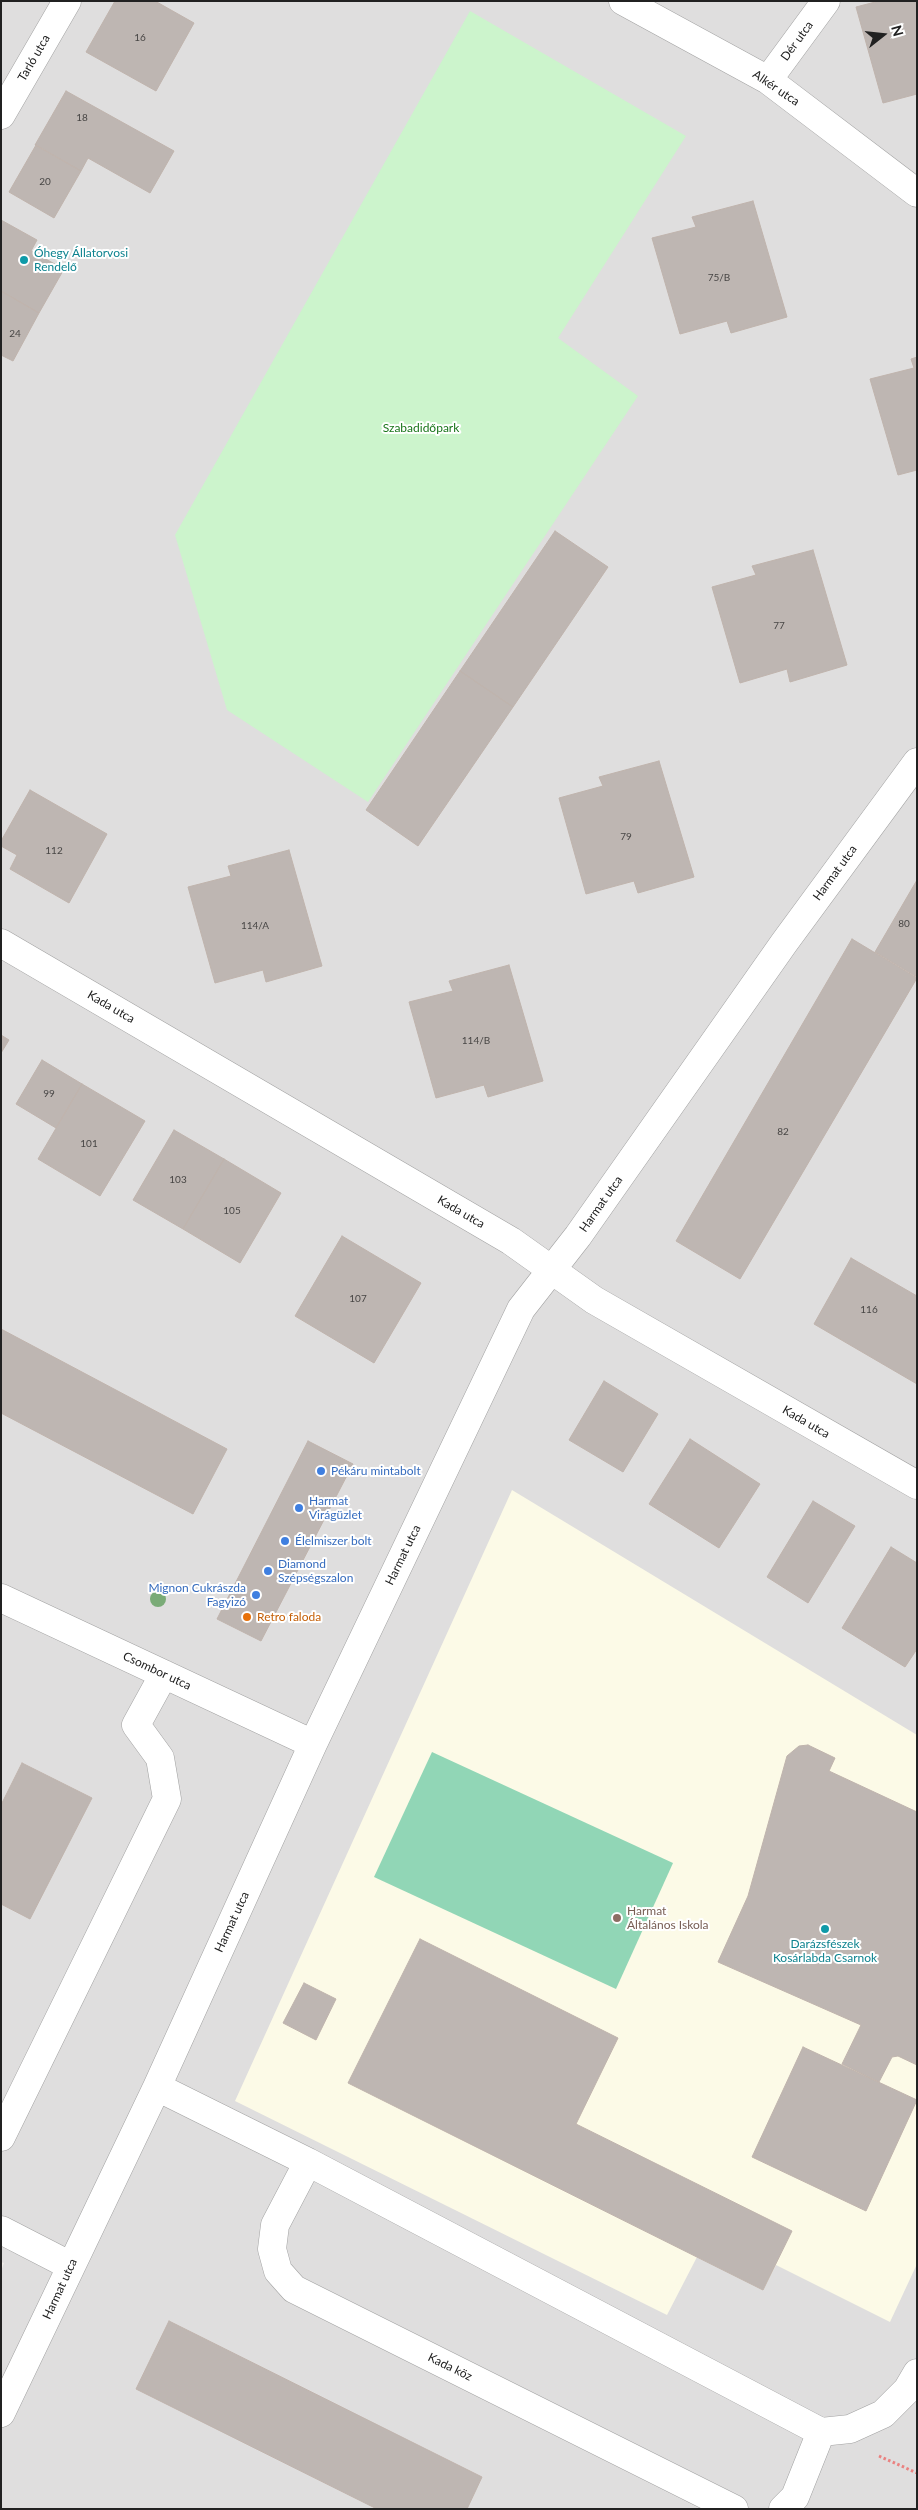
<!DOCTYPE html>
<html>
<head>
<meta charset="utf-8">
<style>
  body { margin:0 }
  #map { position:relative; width:918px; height:2510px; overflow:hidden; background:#f0ede9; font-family:Lato,sans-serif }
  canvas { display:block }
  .frame { position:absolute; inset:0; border:2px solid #212121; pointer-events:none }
  .north { position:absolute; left:858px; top:10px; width:50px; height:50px; -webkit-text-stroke:4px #fff; paint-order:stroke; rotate:74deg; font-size:14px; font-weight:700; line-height:20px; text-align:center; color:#212121 }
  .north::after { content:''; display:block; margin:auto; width:18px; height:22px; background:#212121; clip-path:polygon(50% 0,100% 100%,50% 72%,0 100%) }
</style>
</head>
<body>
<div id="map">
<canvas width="918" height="2510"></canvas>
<div class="frame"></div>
<div class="north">N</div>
</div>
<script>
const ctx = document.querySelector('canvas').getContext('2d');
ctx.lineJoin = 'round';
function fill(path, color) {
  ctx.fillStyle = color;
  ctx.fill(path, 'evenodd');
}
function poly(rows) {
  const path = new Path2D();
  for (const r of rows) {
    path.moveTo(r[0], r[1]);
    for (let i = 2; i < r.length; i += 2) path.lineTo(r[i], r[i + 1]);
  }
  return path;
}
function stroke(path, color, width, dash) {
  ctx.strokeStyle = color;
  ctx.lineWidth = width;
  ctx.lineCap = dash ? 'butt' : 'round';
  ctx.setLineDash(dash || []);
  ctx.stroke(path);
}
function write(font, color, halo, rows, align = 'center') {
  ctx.font = font + ' Lato,sans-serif';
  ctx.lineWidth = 4;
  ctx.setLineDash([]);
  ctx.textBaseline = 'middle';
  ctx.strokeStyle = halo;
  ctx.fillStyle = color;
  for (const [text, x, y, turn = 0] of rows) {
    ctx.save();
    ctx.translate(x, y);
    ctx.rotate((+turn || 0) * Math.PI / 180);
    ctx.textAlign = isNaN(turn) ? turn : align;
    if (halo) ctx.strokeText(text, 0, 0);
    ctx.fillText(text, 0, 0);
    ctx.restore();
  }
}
fill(poly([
  [1,1,917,1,917,2509,1,2509,1,2271,4,2263,1,2262]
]), '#dfdede');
fill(poly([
  [512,1490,917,1735,917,2264,890,2322,776,2265,763,2290,697,2257,667,2315,235,2101]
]), '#fcfae7');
fill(poly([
  [470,11,686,136,558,338,638,396,368,802,227,710,175,535]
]), '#ccf4cc');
fill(poly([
  [432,1752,673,1863,616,1989,374,1877]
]), '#91d6b6');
const building = poly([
  [115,1,155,1,194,23,156,91,86,52,115,1],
  [879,1,917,1,917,94,883,103,856,7,879,1],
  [66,91,174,151,150,193,88,158,81,171,35,145,66,91],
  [36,145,81,171,54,218,9,192,36,145],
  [753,201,787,317,731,333,727,321,680,334,652,238,696,227,692,217,753,201],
  [1,220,37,240,31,251,64,269,39,313,1,291,1,220],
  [1,291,39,313,13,361,1,355,1,291],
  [917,357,917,470,898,475,870,379,914,368,911,359,917,357],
  [555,531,608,567,513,707,460,671,555,531],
  [813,550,847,665,790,682,787,669,740,683,712,587,756,575,752,566,813,550],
  [460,671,513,707,418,846,366,810,460,671],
  [659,761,694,877,638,893,634,881,586,894,559,798,603,786,599,777,659,761],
  [30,790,107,834,69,903,10,869,17,855,1,846,1,841,30,790],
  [289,850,322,966,266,982,263,970,215,983,188,887,231,876,228,866,289,850],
  [917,880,917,977,875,952,917,880],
  [852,939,917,978,740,1279,676,1241,852,939],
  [509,965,543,1081,488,1097,484,1085,436,1098,409,1002,453,991,449,981,509,965],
  [1,1035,9,1040,1,1053,1,1035],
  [42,1060,82,1084,56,1128,16,1104,42,1060],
  [82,1084,145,1121,100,1196,38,1159,82,1084],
  [174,1130,224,1159,183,1229,133,1200,174,1130],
  [224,1159,281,1193,240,1263,183,1229,224,1159],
  [342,1236,421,1283,374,1363,295,1316,342,1236],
  [851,1258,917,1296,917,1384,814,1324,851,1258],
  [1,1329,227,1449,193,1514,1,1413,1,1329],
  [604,1381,658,1414,623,1472,569,1440,604,1381],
  [690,1439,760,1484,719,1548,649,1504,690,1439],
  [308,1441,353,1464,261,1641,217,1619,308,1441],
  [813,1501,855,1526,808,1603,767,1577,813,1501],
  [891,1547,917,1563,917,1649,905,1667,842,1628,891,1547],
  [808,1745,835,1758,829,1771,917,1812,917,2065,898,2056,892,2057,879,2082,842,2064,861,2025,718,1962,748,1896,787,1756,799,1746,808,1745],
  [22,1763,92,1798,30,1919,1,1904,1,1805,22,1763],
  [420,1939,618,2038,576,2124,792,2231,763,2290,348,2083,420,1939],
  [304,1983,336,1999,316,2040,283,2023,304,1983],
  [803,2047,917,2100,866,2211,752,2157,803,2047],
  [169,2321,482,2477,467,2509,377,2509,136,2389,169,2321]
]);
fill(building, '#beb6b2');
stroke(building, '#c0b4ad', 1);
const minor = poly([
  [623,1,768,80,917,193],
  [768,80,826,1],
  [1,115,67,1],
  [1,943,511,1241,594,1300,917,1485],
  [1,1598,313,1744],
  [157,2087,308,2162,821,2432,850,2429,883,2414,907,2390,917,2373],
  [1,2137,167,1799,160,1758,136,1725,164,1674],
  [308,2162,275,2225,272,2249,278,2271,294,2289,734,2509],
  [1,2230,71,2266],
  [1,2413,157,2087,313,1744,521,1309,578,1236,784,943,917,762],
  [783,2509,795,2497,821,2432]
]);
stroke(minor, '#a2a2a2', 29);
stroke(poly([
  [879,2456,917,2473]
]), '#ea8280', 3, [2.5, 2.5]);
stroke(minor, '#fff', 28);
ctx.fillStyle = '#7aab77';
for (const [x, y] of [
  [158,1599]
]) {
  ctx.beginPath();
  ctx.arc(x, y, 8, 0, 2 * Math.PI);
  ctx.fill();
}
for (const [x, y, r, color] of [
  [24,260,5,"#0f9aa8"],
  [321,1471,5,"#3f7fe0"],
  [299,1508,5,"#3f7fe0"],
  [285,1541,5,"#3f7fe0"],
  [268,1571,5,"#3f7fe0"],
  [256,1595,5,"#3f7fe0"],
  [247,1617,5,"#e8710a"],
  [617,1918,5,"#8d6e63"],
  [825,1929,5,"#0f9aa8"]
]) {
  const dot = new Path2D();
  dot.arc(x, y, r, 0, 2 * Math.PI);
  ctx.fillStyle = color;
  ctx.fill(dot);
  stroke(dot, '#fff', 2);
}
write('10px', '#484645', null, [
  ["16",140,38],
  ["18",82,118],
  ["20",45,182],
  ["75/B",719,278],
  ["24",15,334],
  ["77",779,626],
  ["79",626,837],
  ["112",54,851],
  ["80",904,924],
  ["114/A",255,926],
  ["114/B",476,1041],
  ["99",49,1094],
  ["82",783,1132],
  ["101",89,1144],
  ["103",178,1180],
  ["105",232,1211],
  ["107",358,1299],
  ["116",869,1310]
]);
write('12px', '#212121', '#fff', [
  ["Dér utca",797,41,-54],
  ["Tarló utca",34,58,-60],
  ["Alkér utca",776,88,34],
  ["Harmat utca",835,873,-54],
  ["Kada utca",111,1007,30],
  ["Harmat utca",601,1204,-55],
  ["Kada utca",461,1212,30],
  ["Kada utca",806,1422,30],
  ["Harmat utca",403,1555,-64],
  ["Csombor utca",157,1671,25],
  ["Harmat utca",232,1922,-65],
  ["Harmat utca",60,2289,-65],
  ["Kada köz",450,2367,26]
]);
write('12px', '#0d838f', '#fff', [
  ["Óhegy Állatorvosi",34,253],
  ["Rendelő",34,267],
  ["Darázsfészek",825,1944,"center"],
  ["Kosárlabda Csarnok",825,1958,"center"]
], 'left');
write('12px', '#19751a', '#fff', [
  ["Szabadidőpark",421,428]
]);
write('12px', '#366cbe', '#fff', [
  ["Pékáru mintabolt",331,1471],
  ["Harmat",309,1501],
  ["Virágüzlet",309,1515],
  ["Élelmiszer bolt",295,1541],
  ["Diamond",278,1564],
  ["Szépségszalon",278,1578],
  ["Mignon Cukrászda",246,1588,"right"],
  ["Fagyizó",246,1602,"right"]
], 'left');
write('12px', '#c56008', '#fff', [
  ["Retro faloda",257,1617]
], 'left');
write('12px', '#785e54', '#fff', [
  ["Harmat",627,1911],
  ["Általános Iskola",627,1925]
], 'left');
</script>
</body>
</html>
